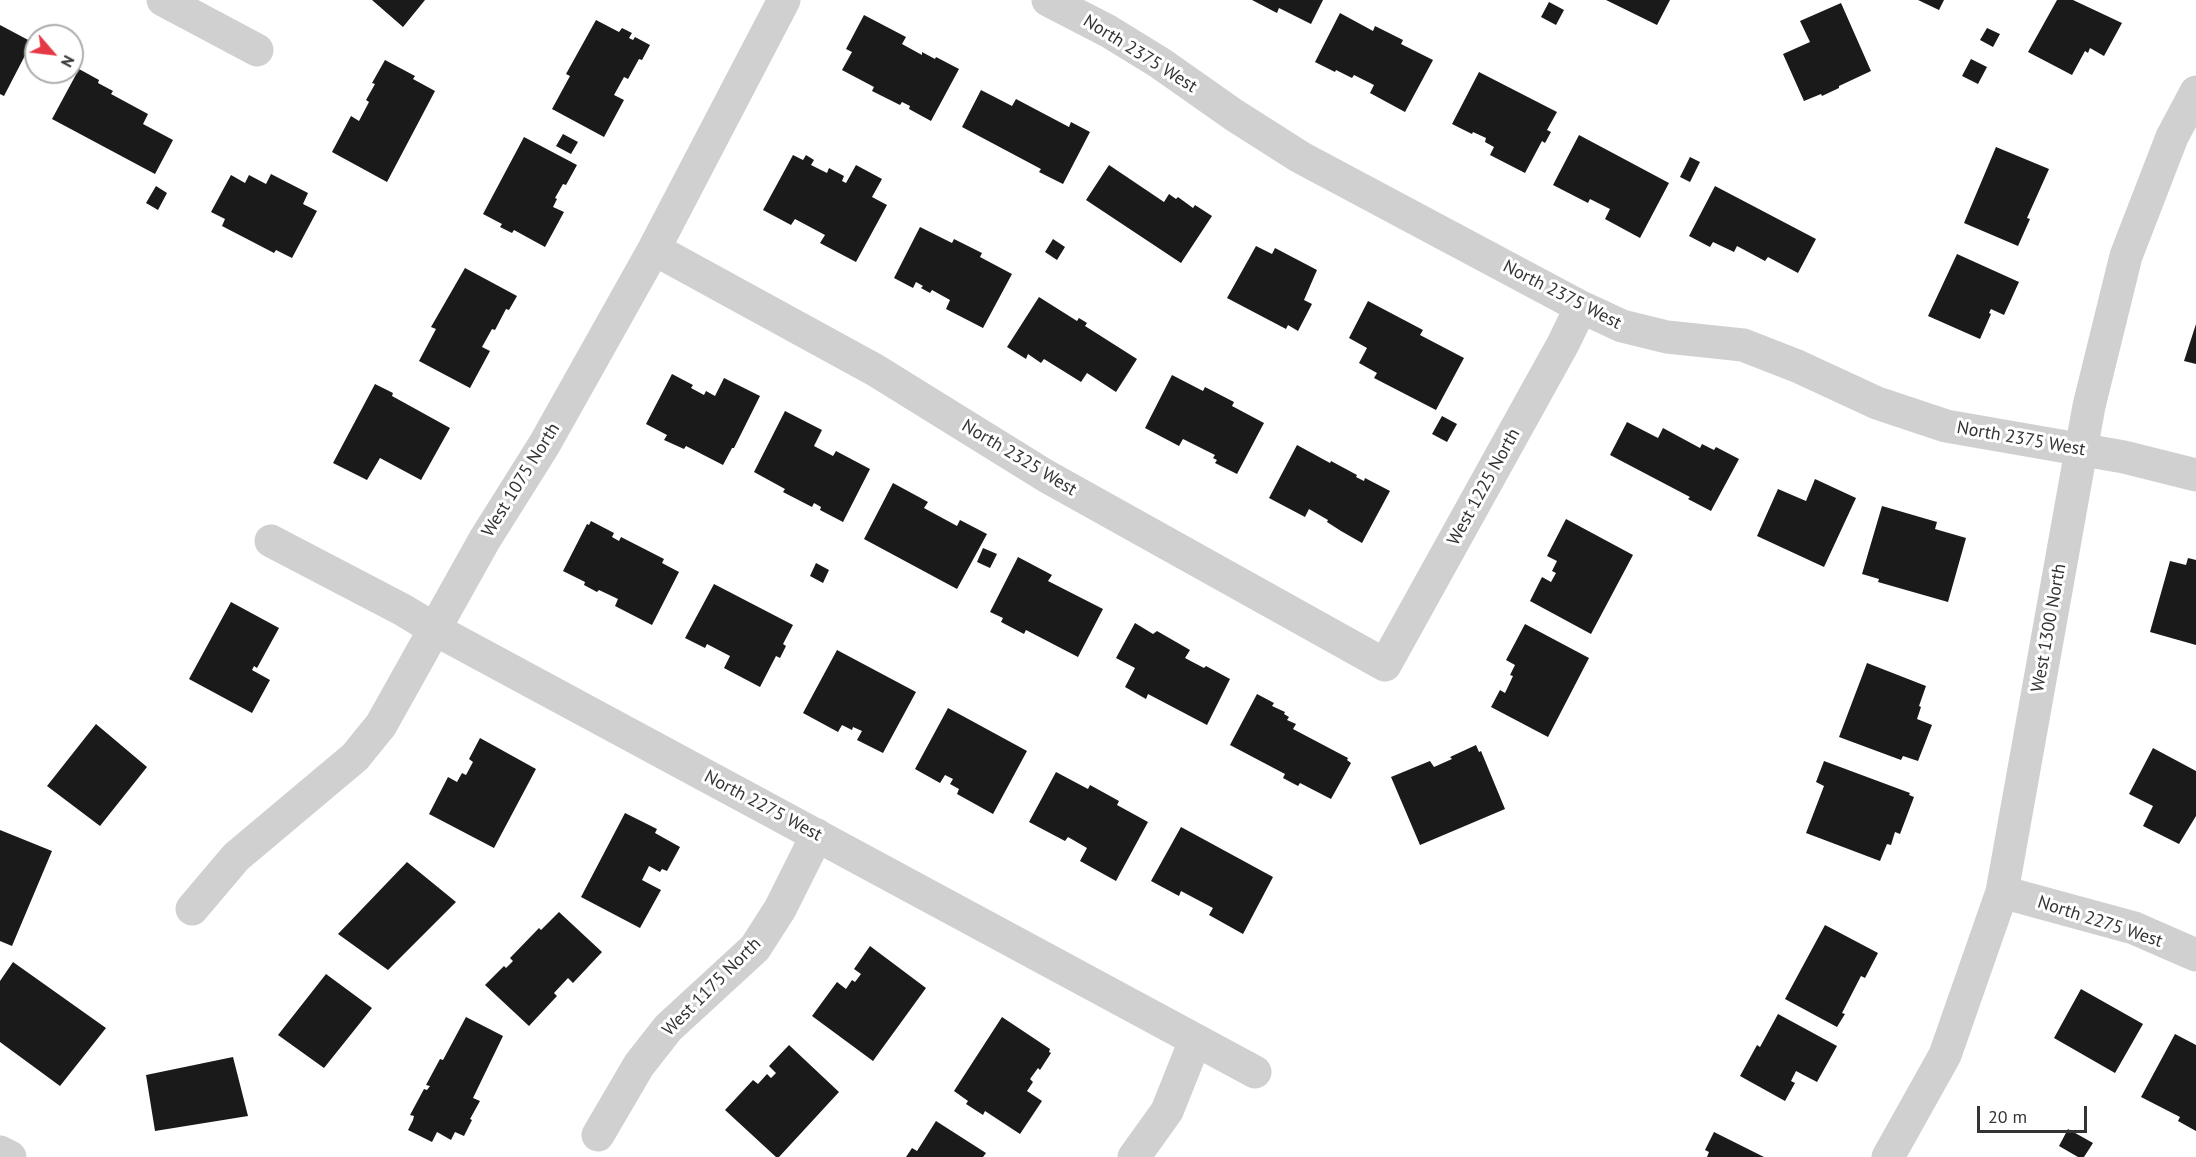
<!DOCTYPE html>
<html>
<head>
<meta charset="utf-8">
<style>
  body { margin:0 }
  #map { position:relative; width:2196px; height:1157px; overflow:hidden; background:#fff; font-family:"PT Sans",sans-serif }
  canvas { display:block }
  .north { position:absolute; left:24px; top:24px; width:60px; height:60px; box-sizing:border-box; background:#fff; border:2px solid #adadad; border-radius:50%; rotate:118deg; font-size:16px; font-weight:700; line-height:24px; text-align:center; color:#333 }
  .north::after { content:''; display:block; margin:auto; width:21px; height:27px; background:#e63946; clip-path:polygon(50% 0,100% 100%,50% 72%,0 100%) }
  .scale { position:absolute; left:1977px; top:1106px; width:110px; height:27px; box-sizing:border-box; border:3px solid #333; border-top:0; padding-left:8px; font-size:18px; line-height:21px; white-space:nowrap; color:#333; -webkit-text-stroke:4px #fff; paint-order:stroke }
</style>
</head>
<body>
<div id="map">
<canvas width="2196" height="1157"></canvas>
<div class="north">N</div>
<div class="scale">20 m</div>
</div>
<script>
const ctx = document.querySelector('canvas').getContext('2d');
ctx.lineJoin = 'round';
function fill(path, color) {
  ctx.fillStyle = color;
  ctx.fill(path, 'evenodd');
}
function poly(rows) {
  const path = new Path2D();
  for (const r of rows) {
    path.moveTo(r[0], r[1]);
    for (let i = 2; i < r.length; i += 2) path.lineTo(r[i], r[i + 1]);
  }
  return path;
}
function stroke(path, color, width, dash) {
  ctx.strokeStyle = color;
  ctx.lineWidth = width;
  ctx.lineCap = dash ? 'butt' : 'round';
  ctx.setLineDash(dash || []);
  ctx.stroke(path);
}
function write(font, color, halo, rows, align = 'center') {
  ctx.font = font + ' "PT Sans",sans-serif';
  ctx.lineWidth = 6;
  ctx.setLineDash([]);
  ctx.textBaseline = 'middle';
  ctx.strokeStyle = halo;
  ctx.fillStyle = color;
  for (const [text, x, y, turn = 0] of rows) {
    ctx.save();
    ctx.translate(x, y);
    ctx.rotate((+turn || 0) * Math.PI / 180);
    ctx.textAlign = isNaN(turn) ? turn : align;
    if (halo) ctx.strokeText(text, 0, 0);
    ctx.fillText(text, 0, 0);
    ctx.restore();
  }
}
fill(poly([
  [372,0,425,0,403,27],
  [1252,0,1323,0,1311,24,1279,8,1277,13],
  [1606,0,1670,0,1657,25],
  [1918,0,1944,0,1939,10],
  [2057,0,2073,0,2122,23,2104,56,2090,48,2088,53,2085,51,2072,75,2028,52],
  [1549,2,1564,10,1556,25,1541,17],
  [1841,3,1871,71,1839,86,1839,88,1822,96,1821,94,1804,101,1783,54,1810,42,1800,21],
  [1340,13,1373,31,1375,26,1403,40,1401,44,1433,60,1405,112,1370,93,1374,85,1354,75,1352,78,1336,70,1335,72,1315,62],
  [864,15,906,37,902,44,922,55,922,52,935,59,936,57,959,69,931,121,909,109,910,106,902,102,900,105,872,91,874,87,842,70,852,52,846,49],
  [596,20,619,32,622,28,632,33,629,38,633,40,635,37,650,45,642,60,639,59,628,79,624,77,614,95,624,100,604,137,552,109,570,76,566,74],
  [0,25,32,42,4,96,0,94],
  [1987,28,2000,34,1993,47,1980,40],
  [1971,59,1987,67,1978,84,1962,76],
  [385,60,415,76,413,79,435,91,387,182,332,152,351,116,359,121,369,102,366,100,375,84,372,83],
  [79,69,99,80,98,83,113,91,111,94,148,114,143,124,173,140,155,174,52,119],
  [1479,72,1557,112,1547,130,1551,132,1545,143,1542,141,1525,173,1490,155,1494,147,1485,142,1486,138,1473,132,1472,134,1452,124],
  [981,90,1012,106,1016,99,1069,127,1071,122,1090,132,1063,184,1039,172,1041,169,962,127],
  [563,134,578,142,571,154,556,146],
  [1579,135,1669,183,1640,238,1605,219,1610,209,1590,199,1588,203,1553,185],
  [524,137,577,165,566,185,563,184,555,198,557,199,553,207,564,212,545,247,514,230,512,233,500,227,502,224,483,214],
  [1996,147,2049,169,2027,218,2030,219,2018,246,1964,223],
  [793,155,803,160,806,155,814,160,811,165,827,173,829,168,844,176,842,181,846,183,856,165,882,179,872,197,887,205,856,262,820,243,825,235,795,219,791,225,763,210],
  [1690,157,1700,162,1690,182,1680,177],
  [1109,165,1164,202,1169,194,1176,199,1178,197,1193,208,1195,205,1212,216,1181,263,1086,200],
  [271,174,308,193,303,204,317,211,292,258,276,250,274,253,222,226,225,219,211,212,231,175,245,183,249,175,266,184],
  [156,186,167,193,158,210,146,203],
  [1715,186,1816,239,1798,273,1768,257,1765,261,1737,246,1734,252,1713,242,1710,247,1689,236],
  [920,227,952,243,954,239,982,253,980,257,1012,274,983,328,946,309,950,300,932,290,930,293,921,288,923,286,916,282,913,288,894,278],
  [1053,239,1065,247,1057,260,1045,252],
  [1256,246,1272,254,1275,248,1317,270,1304,300,1312,304,1298,331,1288,325,1286,329,1227,298],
  [1957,254,2019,282,2004,315,1991,309,1989,313,1991,314,1980,339,1928,316],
  [465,268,517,296,509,310,506,309,495,330,492,329,482,347,490,351,470,388,419,361,436,329,431,327],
  [1039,297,1077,321,1079,318,1087,323,1085,326,1137,359,1116,392,1087,373,1081,382,1044,359,1041,363,1028,354,1026,359,1007,347],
  [1368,301,1423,330,1420,335,1464,358,1436,410,1374,378,1377,373,1359,363,1367,348,1349,338],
  [2196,324,2196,364,2184,361],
  [672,374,693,385,691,388,704,395,706,391,715,396,724,378,760,396,734,448,732,448,723,465,686,446,684,449,664,440,667,435,646,424],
  [1172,375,1203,391,1205,387,1234,402,1232,406,1264,423,1237,474,1215,463,1217,460,1213,458,1215,455,1183,439,1179,446,1145,428],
  [375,384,393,393,392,396,450,428,421,480,380,458,367,480,333,463],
  [785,411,822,430,814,446,833,456,836,451,870,469,843,522,820,510,821,507,814,503,812,507,783,492,785,489,754,472],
  [1442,416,1457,424,1447,442,1432,434],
  [1627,422,1658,438,1663,428,1700,448,1702,444,1714,450,1716,447,1739,459,1711,511,1688,499,1690,497,1610,455],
  [1297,445,1330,463,1331,461,1357,475,1356,477,1364,481,1365,478,1390,491,1362,543,1341,531,1327,522,1328,520,1309,509,1305,517,1269,498],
  [1815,479,1856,498,1824,567,1757,536,1778,489,1806,501],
  [893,483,928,502,924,508,957,526,960,520,987,534,957,589,864,539],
  [1882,506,1937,522,1935,529,1966,538,1948,602,1878,582,1879,579,1862,574],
  [1566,519,1633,555,1591,634,1530,601,1542,577,1551,582,1556,573,1552,571,1557,561,1547,556],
  [591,521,614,533,612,537,619,541,621,537,664,559,662,563,679,572,652,625,615,606,618,599,599,590,597,592,584,585,585,582,563,571,587,524,589,525],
  [983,548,997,554,990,568,977,562],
  [1018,557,1052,575,1048,581,1103,609,1078,657,1026,630,1024,634,1001,622,1003,618,990,612],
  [2188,558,2196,560,2196,645,2150,632,2170,561,2186,565],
  [816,563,829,570,823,583,810,576],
  [714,584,793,625,783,644,786,646,780,658,776,656,760,687,724,668,730,656,707,644,705,648,685,638],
  [231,602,279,628,257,668,254,666,252,670,270,680,252,713,189,679],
  [1135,623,1153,634,1157,631,1190,650,1185,658,1204,668,1206,666,1230,679,1207,725,1148,694,1146,699,1125,687,1135,668,1116,658],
  [1525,624,1589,658,1548,737,1491,707,1500,690,1505,693,1513,676,1510,675,1515,665,1506,660],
  [837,650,916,692,883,753,857,740,862,731,853,727,852,730,842,725,838,732,803,713],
  [1867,663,1926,686,1919,706,1921,707,1917,719,1932,725,1918,761,1903,756,1901,760,1839,737],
  [1257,694,1274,703,1272,706,1285,712,1284,714,1289,717,1287,720,1296,724,1293,729,1348,758,1347,760,1351,763,1331,799,1300,783,1298,786,1283,778,1285,774,1230,745],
  [948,708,1027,751,993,814,957,794,959,789,950,784,953,779,945,775,940,783,915,769],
  [96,724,147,767,100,826,47,786],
  [480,738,536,769,494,848,429,814,448,777,457,782,462,773,466,775,473,762,469,759],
  [1476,745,1479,752,1481,751,1505,809,1420,845,1391,777,1430,761,1434,767,1452,759,1450,757],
  [2153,748,2196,771,2196,816,2179,844,2143,826,2153,806,2129,794],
  [1824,761,1910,793,1909,795,1914,797,1900,834,1895,832,1891,845,1887,844,1880,861,1806,833,1824,786,1816,782],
  [1056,772,1088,789,1090,785,1119,801,1117,805,1148,822,1116,881,1080,861,1087,848,1068,837,1065,841,1029,822],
  [625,813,657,829,655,833,680,847,667,871,662,869,660,872,649,866,642,880,661,890,640,928,581,897],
  [1181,827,1273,877,1243,934,1209,915,1213,908,1181,891,1179,896,1151,881],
  [0,830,52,851,12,946,0,941],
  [407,862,456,902,388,970,338,934],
  [559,912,602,952,573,983,568,978,554,993,557,996,529,1026,485,985,504,966,506,968,513,961,510,958,539,928,541,930],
  [1825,925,1878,953,1865,978,1861,976,1842,1013,1845,1014,1837,1027,1785,999],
  [870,946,926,988,873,1061,812,1016,837,982,846,989,852,980,855,982,861,974,854,969],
  [13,962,106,1028,60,1086,0,1042,0,981],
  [326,974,372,1008,324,1068,278,1035],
  [2081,989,2143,1024,2115,1073,2054,1038],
  [1778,1014,1837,1046,1817,1082,1796,1071,1791,1081,1795,1083,1785,1101,1740,1076,1757,1045,1760,1047],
  [466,1017,503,1036,473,1098,480,1101,470,1119,472,1120,464,1136,455,1132,451,1140,437,1132,432,1142,408,1130,413,1120,414,1116,410,1115,424,1089,427,1090,430,1086,426,1085,440,1059,443,1060],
  [1002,1017,1050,1049,1049,1052,1051,1053,1040,1070,1038,1068,1030,1079,1033,1082,1027,1091,1042,1101,1020,1134,985,1111,983,1115,966,1104,968,1101,954,1091],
  [2175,1034,2196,1045,2196,1131,2178,1121,2180,1117,2141,1097],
  [789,1045,839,1092,779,1157,776,1157,725,1110,753,1080,758,1084,767,1074,771,1078,776,1073,769,1066],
  [233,1057,248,1116,155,1131,146,1075],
  [936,1121,986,1153,983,1157,906,1157,912,1148,917,1151],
  [2068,1129,2093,1143,2084,1157,2078,1157,2059,1146],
  [1714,1132,1764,1157,1707,1157,1709,1152,1705,1150]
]), '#1a1a1a');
stroke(poly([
  [163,0,257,50],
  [1048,0,1108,31,1160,63,1234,115,1300,157,1581,307,1622,326,1667,337,1743,345,1797,366,1877,403,1946,426,2124,457,2196,475],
  [654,249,875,370,1046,476,1385,665,1563,344,1581,307],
  [271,541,403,610,436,630,1255,1072],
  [2002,892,2134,928,2196,955],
  [192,909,236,857,355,757,381,725,485,539,544,445,654,249,784,0],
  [598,1135,639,1065,668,1028,755,948,780,909,817,835],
  [1134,1157,1167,1111,1195,1041],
  [1888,1157,1945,1055,2002,892,2089,406,2126,256,2172,137,2196,92]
]), '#d0d0d0', 33);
stroke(poly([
  [0,1152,10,1157]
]), '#d0d0d0', 33);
write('18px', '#333', '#fff', [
  ["North 2375 West",1140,54,32],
  ["North 2375 West",1562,295,27],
  ["North 2375 West",2021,439,10],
  ["North 2325 West",1019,458,31],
  ["West 1075 North",521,480,-58],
  ["West 1225 North",1484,487,-61],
  ["West 1300 North",2049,628,-80],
  ["North 2275 West",763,806,28],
  ["North 2275 West",2100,922,18],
  ["West 1175 North",712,987,-45]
]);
</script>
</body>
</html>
